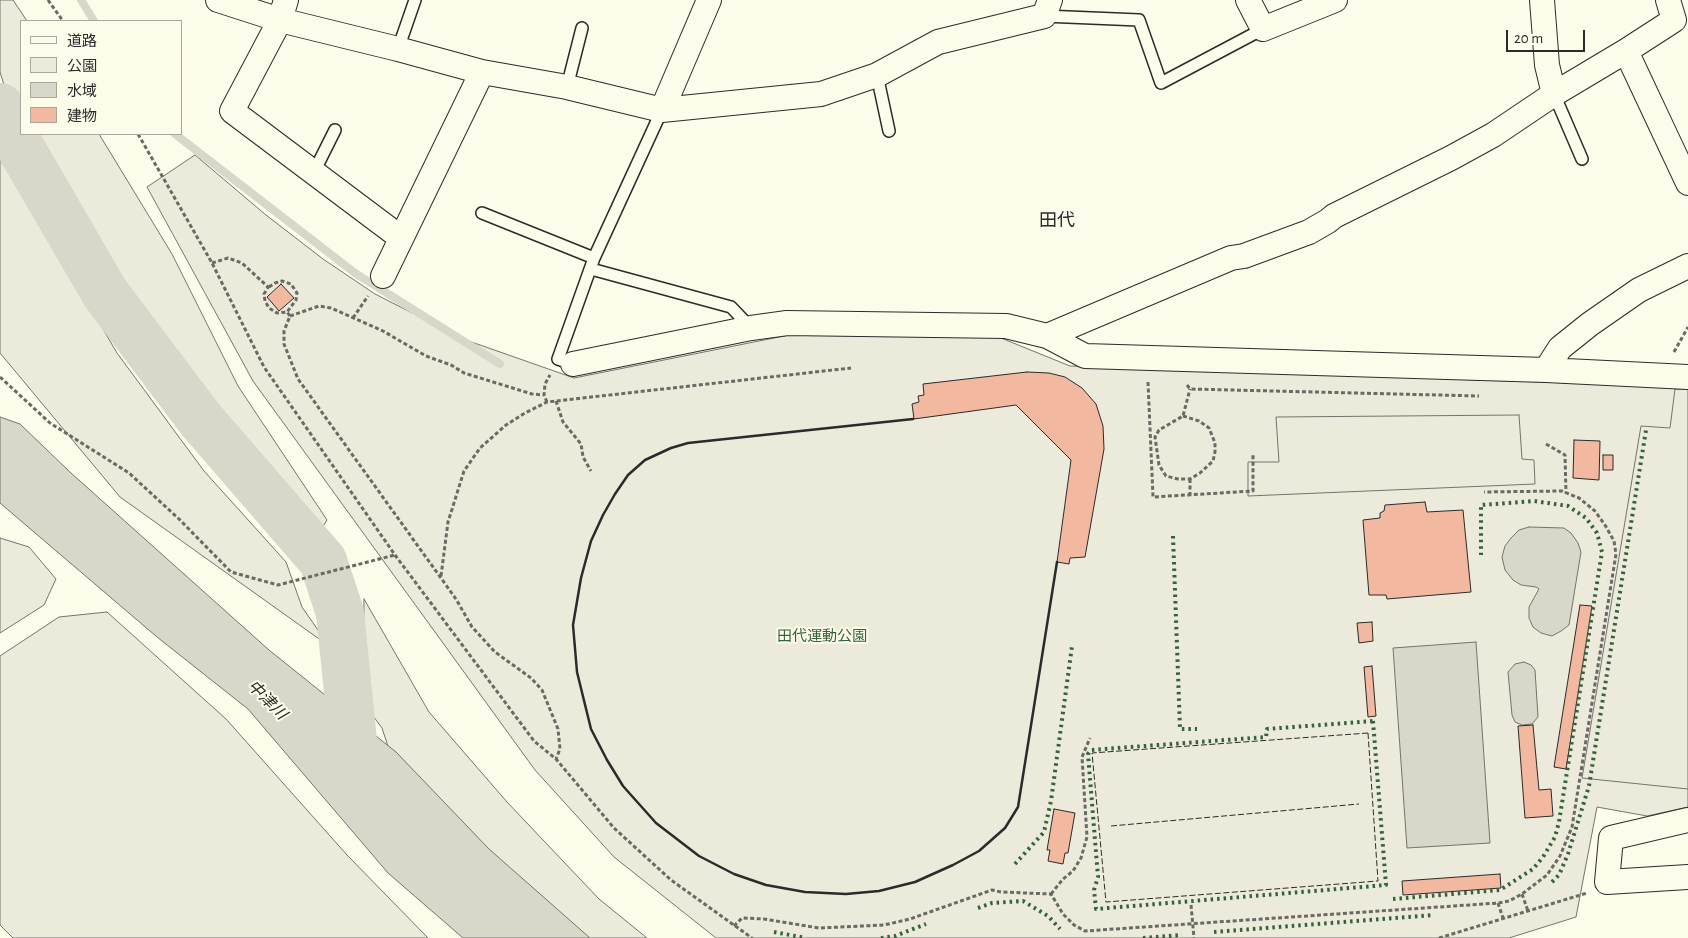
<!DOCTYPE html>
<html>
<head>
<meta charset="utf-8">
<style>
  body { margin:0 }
  #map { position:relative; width:1688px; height:938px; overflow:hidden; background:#fdfbea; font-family:"Alegreya Sans","Noto Sans JP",sans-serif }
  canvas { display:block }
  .legend { position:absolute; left:20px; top:20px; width:162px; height:115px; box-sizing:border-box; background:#fdfbea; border:1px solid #a9a89e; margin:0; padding:6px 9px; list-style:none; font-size:15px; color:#2b2b2b }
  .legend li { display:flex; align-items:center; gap:10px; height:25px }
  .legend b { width:25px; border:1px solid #a9a89e }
  .scale { position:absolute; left:1506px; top:30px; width:79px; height:22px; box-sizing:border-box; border:2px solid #2b2b2b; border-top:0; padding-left:6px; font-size:15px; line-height:18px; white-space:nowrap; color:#2b2b2b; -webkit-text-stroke:4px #fdfbea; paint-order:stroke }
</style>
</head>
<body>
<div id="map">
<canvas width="1688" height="938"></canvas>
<ul class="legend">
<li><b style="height:6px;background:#fdfbea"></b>道路</li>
<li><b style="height:14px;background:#ecebdb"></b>公園</li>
<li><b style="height:14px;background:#d8d7c9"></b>水域</li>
<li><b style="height:14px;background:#f2b8a0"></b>建物</li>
</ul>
<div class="scale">20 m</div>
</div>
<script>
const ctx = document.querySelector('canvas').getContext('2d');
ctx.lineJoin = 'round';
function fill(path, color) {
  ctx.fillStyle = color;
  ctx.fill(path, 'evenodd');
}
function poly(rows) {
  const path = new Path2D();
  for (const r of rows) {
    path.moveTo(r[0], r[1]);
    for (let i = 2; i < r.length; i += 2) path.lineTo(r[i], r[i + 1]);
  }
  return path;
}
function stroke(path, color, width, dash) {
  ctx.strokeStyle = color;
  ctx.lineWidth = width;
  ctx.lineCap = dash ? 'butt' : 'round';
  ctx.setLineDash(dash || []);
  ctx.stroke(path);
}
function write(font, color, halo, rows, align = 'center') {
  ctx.font = font + ' "Alegreya Sans","Noto Sans JP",sans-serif';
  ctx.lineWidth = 4;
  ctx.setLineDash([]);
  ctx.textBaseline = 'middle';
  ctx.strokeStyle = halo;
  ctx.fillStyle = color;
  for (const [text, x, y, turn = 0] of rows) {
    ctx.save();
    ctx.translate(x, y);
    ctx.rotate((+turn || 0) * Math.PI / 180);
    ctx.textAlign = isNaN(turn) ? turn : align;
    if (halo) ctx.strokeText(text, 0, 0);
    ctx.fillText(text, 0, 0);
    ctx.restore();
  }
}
const green = poly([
  [0,0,13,0,27,21,21,21,21,122,10,104,0,72,0,0],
  [28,134,99,134,172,254,238,386,327,520,317,536,253,470,206,410,85,230,28,134],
  [195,155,266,215,323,259,375,294,463,339,574,378,789,335,996,336,1070,366,1688,387,1688,807,1647,816,1597,807,1576,917,1509,938,716,938,614,857,535,770,253,381,147,187,195,155],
  [0,159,51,240,117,353,204,471,286,562,302,607,329,646,120,497,0,353,0,159],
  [0,538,29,547,56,579,44,605,0,633,0,538],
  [364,599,429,712,507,802,599,899,647,938,586,938,398,777,382,728,359,697,363,674,364,599],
  [107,612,226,719,347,855,428,938,13,938,0,925,0,656,59,617,107,612]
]);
fill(green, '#ecebdb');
stroke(green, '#74746e', 1);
const parking = poly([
  [1675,389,1688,389,1688,789,1582,778,1641,426,1670,428,1675,389],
  [1519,415,1522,459,1534,460,1535,484,1248,496,1248,462,1279,462,1276,417,1519,415]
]);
fill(parking, '#eceadb');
stroke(parking, '#74746e', 1);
const water = poly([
  [0,417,20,424,71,473,269,650,396,752,489,849,590,938,463,938,388,873,248,709,157,637,0,503,0,417],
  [1529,527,1564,528,1571,533,1578,543,1581,552,1569,625,1561,631,1552,636,1541,633,1533,627,1529,618,1529,607,1539,589,1536,587,1521,585,1513,580,1505,570,1502,557,1505,546,1511,538,1519,530,1529,527],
  [1476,642,1490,843,1407,848,1393,648,1476,642],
  [1524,662,1531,665,1535,670,1538,717,1532,724,1522,725,1515,722,1512,715,1508,672,1515,664,1524,662]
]);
fill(water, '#d8d7c9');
stroke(water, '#74746e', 1);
stroke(poly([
  [81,0,94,21],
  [175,134,355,273,500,364]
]), '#d8d7c9', 8);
stroke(poly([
  [0,107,4,119,105,293,200,419,323,561,340,613,353,741,342,776]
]), '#d8d7c9', 48);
const building = poly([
  [281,284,294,298,279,311,267,297,281,284],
  [1027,372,1049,373,1065,377,1082,388,1096,404,1103,426,1104,449,1085,557,1070,558,1069,564,1057,562,1071,460,1016,405,914,419,912,404,919,402,918,396,924,395,923,384,1027,372],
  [1574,440,1600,441,1599,480,1573,478,1574,440],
  [1603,455,1613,455,1613,470,1603,470,1603,455],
  [1425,502,1427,512,1463,510,1471,592,1387,599,1386,595,1369,595,1363,520,1380,518,1380,513,1384,511,1385,505,1425,502],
  [1580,605,1592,606,1566,769,1554,767,1580,605],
  [1372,622,1373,641,1359,643,1357,623,1372,622],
  [1372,666,1376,716,1368,717,1364,667,1372,666],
  [1533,725,1539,790,1551,789,1553,816,1525,818,1518,726,1533,725],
  [1054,809,1075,813,1068,853,1065,853,1063,864,1048,861,1050,850,1047,850,1054,809],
  [1500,874,1501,888,1403,895,1402,881,1500,874]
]);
fill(building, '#f2b8a0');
stroke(building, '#2b2b2b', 1);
const lane = poly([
  [1044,16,1139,20,1161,83,1263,29],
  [398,49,415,0],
  [877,75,889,131],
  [567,87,582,28],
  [1554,94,1582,159],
  [314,172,335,130],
  [482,213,594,258],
  [591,269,731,307,751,328],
  [573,364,558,359,594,258,662,110]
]);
const street = poly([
  [218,0,280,20,398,49,482,72,567,87,662,110,821,94,877,75,938,42,1044,16,1050,0],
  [286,0,280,20,232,111,401,238],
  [1248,0,1263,29,1335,0],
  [1542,0,1547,65,1554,94],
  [1626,51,1674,20,1668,0],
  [662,110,709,0],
  [383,276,482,72],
  [1047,336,1231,258,1244,256,1309,232,1328,221,1334,216,1451,158,1493,135,1554,94,1626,51,1688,183],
  [573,364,751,328,787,323,1006,326,1047,336,1085,356,1546,370,1688,377],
  [1546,370,1560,348,1590,324,1639,290,1688,266],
  [1688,820,1611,838,1607,882,1688,877]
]);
stroke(lane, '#2b2b2b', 14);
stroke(street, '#2b2b2b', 26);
stroke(poly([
  [48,0,63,21],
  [138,134,212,263,264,367,395,555,534,741,556,759,614,828,671,880,752,938],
  [212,263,228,258,242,263,268,287,264,294,265,301,269,308,277,313,287,312,290,316,284,331,284,344,298,379,456,599,472,627,495,652,531,678,542,690,558,729,560,749,556,759],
  [269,287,275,283,282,281,291,284,297,293,296,300,287,312],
  [290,316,319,306,331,308,383,331,426,356,451,365,464,373,532,394,544,395],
  [353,318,368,296],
  [1674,352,1688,327],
  [0,377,50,423,129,473,179,519,231,572,278,585,395,555],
  [1148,382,1153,497,1253,491,1253,454],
  [1187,385,1190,389,1479,396],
  [556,401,563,422,581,444,583,457,591,471],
  [547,402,544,395,545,384,550,375],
  [1183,416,1199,421,1209,428,1215,443,1215,452,1213,461,1200,473,1190,479,1178,479,1166,476,1159,465,1155,437,1159,430,1183,416,1190,389],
  [1546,444,1565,455,1566,493],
  [1190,479,1190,496],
  [441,576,448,522,464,471,480,448,506,425,525,413,547,402,851,368],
  [1051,894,1063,879,1073,871,1081,858,1087,837,1082,757,1090,738],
  [1522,894,1528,911],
  [1498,903,1503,918],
  [1191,905,1194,938],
  [734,926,742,918,764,919,819,928,884,925,910,919,992,890,1001,892,1051,894,1063,914,1074,925,1085,931,1498,903,1509,901,1522,894,1547,875,1560,856,1572,827,1616,554,1614,541,1605,525,1595,511,1579,498,1562,491,1484,492],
  [1439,938,1587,893]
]), '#6a6964', 3, [4, 2.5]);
stroke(lane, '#fdfbea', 11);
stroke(street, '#fdfbea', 24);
stroke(poly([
  [1173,536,1180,729,1197,729],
  [1373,721,1386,885,1096,909,1094,890,1098,877,1088,754,1091,750,1266,737,1267,729,1373,721],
  [1015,864,1044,832,1051,801,1072,646],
  [1552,882,1559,875,1568,854,1589,786,1646,430],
  [1393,899,1500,890,1533,869,1543,857,1555,837,1559,822,1602,552,1597,533,1586,518,1568,506,1534,501,1481,505,1481,555],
  [978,908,992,903,1023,901,1048,916,1060,929],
  [774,932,806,938],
  [1214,932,1433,915],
  [881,938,895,936,926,924],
  [1143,938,1182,935]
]), '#34623c', 4, [2.5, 4]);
stroke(poly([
  [1368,733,1378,881,1106,902,1092,753,1368,733],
  [1111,826,1359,804]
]), '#2b2b2b', 1, [6, 2.5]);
stroke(poly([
  [913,419,688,443,671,448,645,460,628,475,615,494,603,515,591,541,581,578,573,625,577,672,591,729,607,760,623,786,656,823,699,856,734,874,766,885,805,892,846,894,879,891,915,882,953,865,979,851,1005,828,1018,807,1057,562]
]), '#2b2b2b', 2.5);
write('15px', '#34623c', '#fdfbea', [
  ["田代運動公園",822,636]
]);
write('italic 16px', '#2b2b2b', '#fdfbea', [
  ["中津川",267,700,45]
]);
write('18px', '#2b2b2b', '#fdfbea', [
  ["田代",1057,221]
]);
</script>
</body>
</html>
